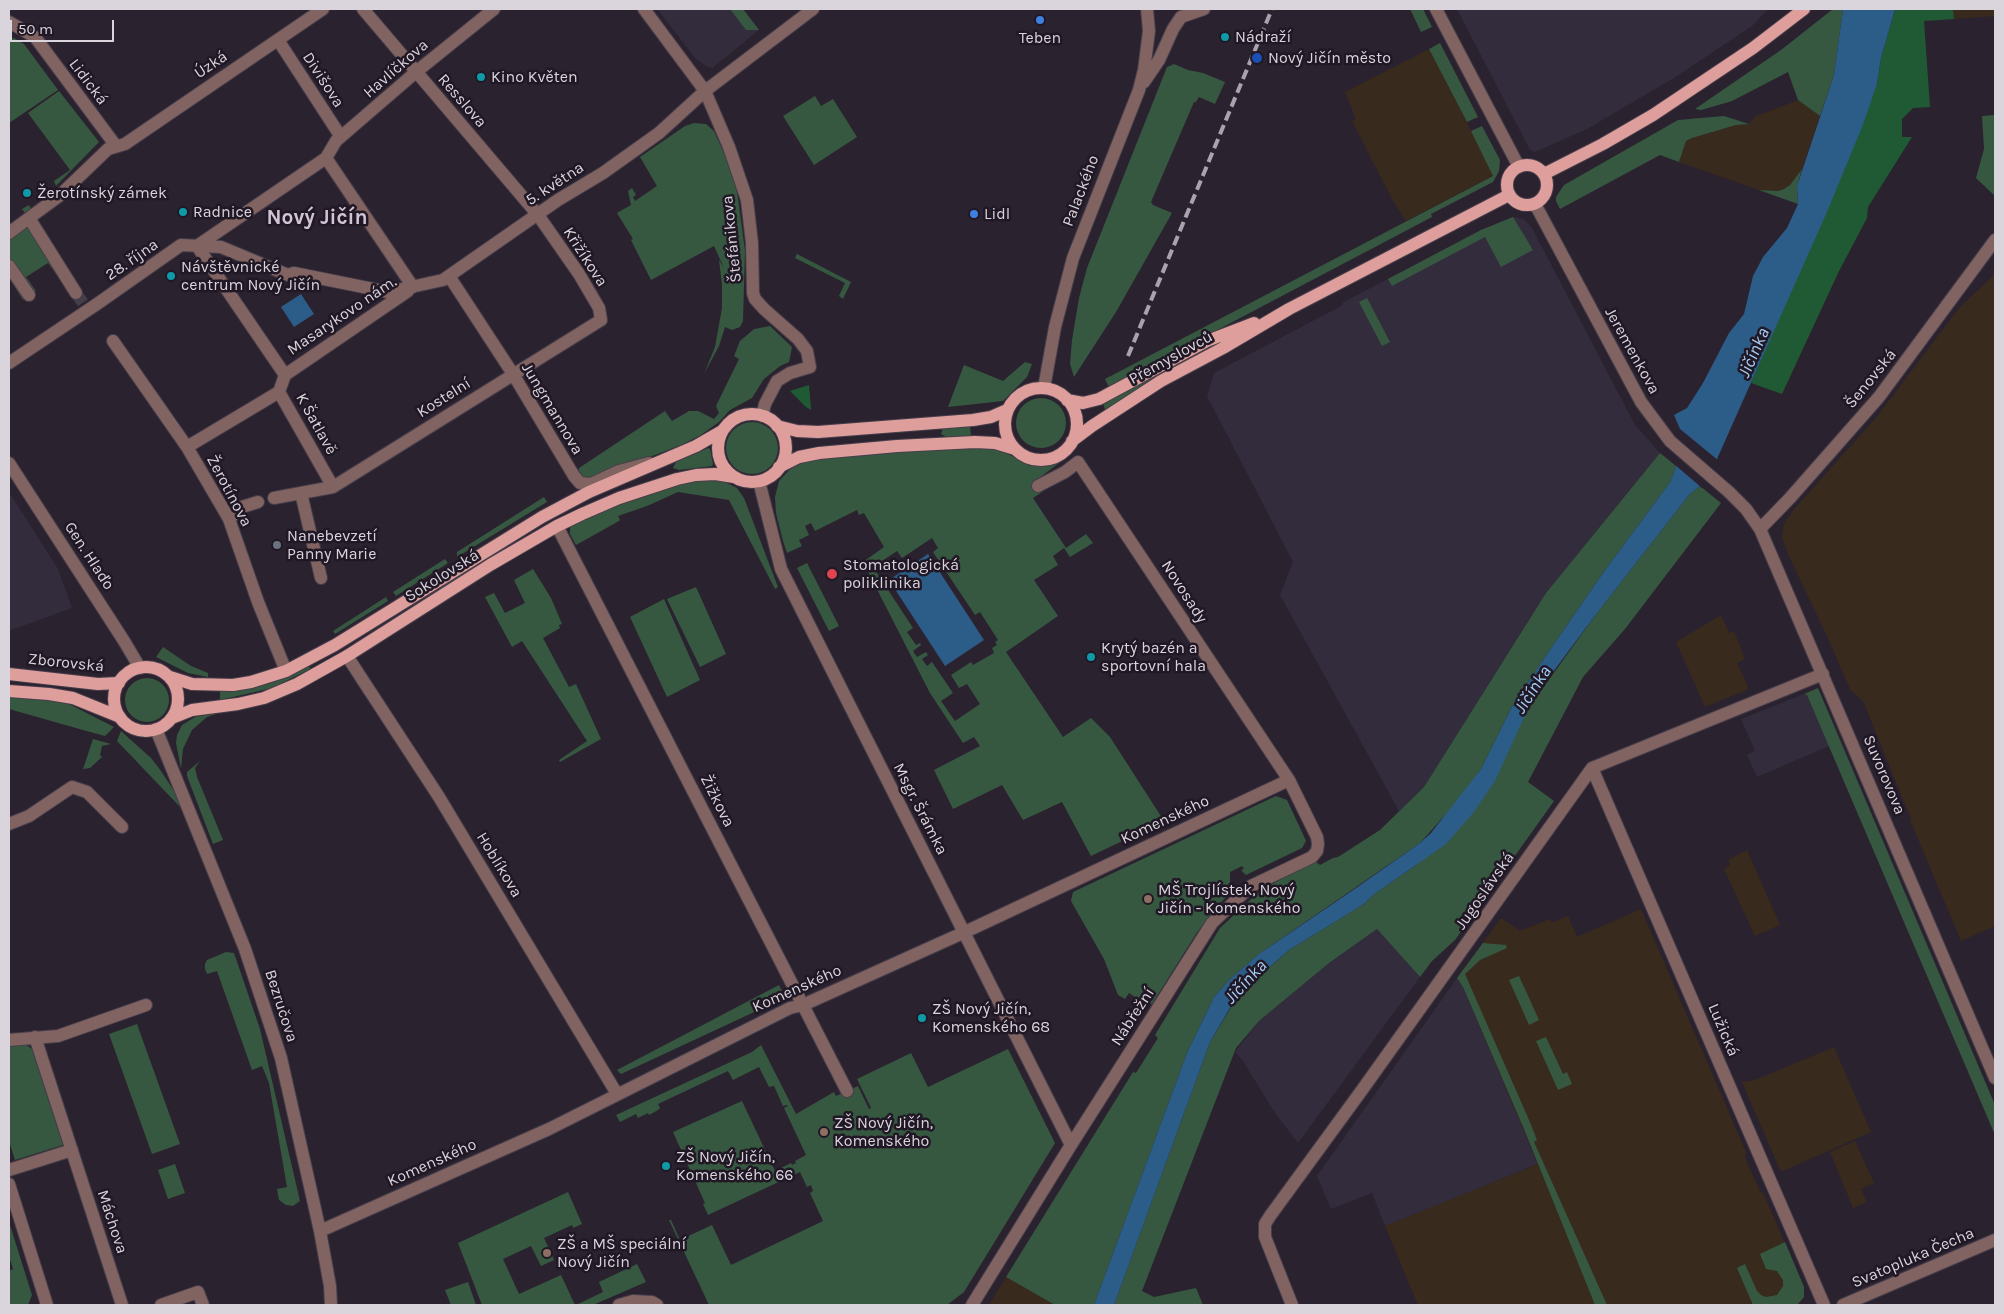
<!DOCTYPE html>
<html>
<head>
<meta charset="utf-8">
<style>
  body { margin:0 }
  #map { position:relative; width:2004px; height:1314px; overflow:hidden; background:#2b222f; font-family:Karla,sans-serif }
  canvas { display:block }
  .frame { position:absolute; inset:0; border:10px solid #dad4dd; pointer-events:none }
  .scale { position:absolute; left:10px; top:20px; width:104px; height:22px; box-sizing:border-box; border:2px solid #dad4dd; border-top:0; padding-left:6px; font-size:15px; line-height:18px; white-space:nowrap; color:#dad4dd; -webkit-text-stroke:4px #211825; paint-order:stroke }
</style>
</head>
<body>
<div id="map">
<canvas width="2004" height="1314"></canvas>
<div class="frame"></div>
<div class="scale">50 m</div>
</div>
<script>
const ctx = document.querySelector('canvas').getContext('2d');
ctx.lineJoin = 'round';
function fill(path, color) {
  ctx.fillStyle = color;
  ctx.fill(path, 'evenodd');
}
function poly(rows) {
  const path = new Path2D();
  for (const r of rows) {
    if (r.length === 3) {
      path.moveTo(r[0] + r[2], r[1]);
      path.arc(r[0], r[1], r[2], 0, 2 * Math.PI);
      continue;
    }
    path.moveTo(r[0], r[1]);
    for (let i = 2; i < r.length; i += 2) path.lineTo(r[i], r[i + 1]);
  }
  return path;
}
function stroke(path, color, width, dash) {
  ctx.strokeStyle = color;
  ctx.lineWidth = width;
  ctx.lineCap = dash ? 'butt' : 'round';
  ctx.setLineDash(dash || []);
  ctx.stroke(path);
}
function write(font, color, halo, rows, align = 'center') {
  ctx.font = font + ' Karla,sans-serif';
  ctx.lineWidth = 5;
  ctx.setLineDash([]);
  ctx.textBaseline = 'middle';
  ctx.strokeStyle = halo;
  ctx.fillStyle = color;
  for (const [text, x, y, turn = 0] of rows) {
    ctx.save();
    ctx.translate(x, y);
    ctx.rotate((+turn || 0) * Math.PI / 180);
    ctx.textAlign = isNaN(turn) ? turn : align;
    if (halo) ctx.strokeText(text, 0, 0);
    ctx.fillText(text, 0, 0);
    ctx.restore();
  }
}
fill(poly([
  [657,9,743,9,759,30,712,68,708,67,696,59],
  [1457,9,1768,9,1752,26,1674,78,1587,129,1535,152,1530,150],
  [1513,217,1524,219,1532,228,1635,425,1660,453,1546,593,1424,787,1399,811,1280,595,1293,562,1207,396,1214,373,1343,305,1342,303,1481,230],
  [9,492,58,569,72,608,9,631],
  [1804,694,1807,695,1829,746,1757,777,1747,755,1755,751,1741,719],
  [1377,929,1420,977,1298,1143,1275,1113,1243,1061,1235,1052,1259,1021,1329,963],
  [1457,978,1463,987,1538,1164,1387,1226,1385,1226,1372,1193,1331,1209,1317,1176]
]), '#322c3d');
fill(poly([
  [1953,9,1995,9,1995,16,1954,19],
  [1429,49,1494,175,1406,221,1393,201,1352,121,1356,119,1345,92],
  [1798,100,1820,116,1802,169,1790,185,1784,189,1778,191,1759,190,1679,162,1686,141,1692,138,1736,125,1749,124,1756,115,1760,115],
  [1995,274,1995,926,1961,941,1910,820,1911,819,1863,701,1851,691,1826,634,1788,554,1782,537,1784,524,1794,509,1875,419,1959,308],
  [1721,615,1729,633,1734,631,1745,659,1737,663,1749,689,1705,707,1676,642],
  [1747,850,1780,925,1755,936,1724,869,1730,865,1728,860],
  [1641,909,1746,1152,1745,1158,1760,1191,1764,1195,1804,1287,1804,1294,1802,1300,1797,1305,1418,1305,1385,1226,1538,1164,1463,987,1457,978,1501,918,1520,931,1550,919,1552,923,1568,916,1577,937],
  [1834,1047,1871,1132,1781,1172,1742,1082,1755,1080],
  [1855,1141,1874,1183,1861,1189,1867,1202,1853,1208,1830,1152],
  [1006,1277,1055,1305,989,1305]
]), '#382a1d');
fill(poly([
  [730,9,743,9,759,30,746,30],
  [1410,9,1423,9,1432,27,1421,32],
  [1833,9,1843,9,1834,75,1820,116,1798,100,1788,72,1732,101,1701,110,1695,109,1781,50],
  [14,38,24,44,58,90,9,123,9,39],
  [1440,43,1478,117,1467,122,1429,49],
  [1174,64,1188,70,1203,73,1225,82,1215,104,1199,97,1196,102,1194,102,1151,202,1153,205,1172,213,1116,312,1074,377,1070,364,1072,340,1079,298,1087,268,1167,67],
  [59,91,99,142,56,186,54,181,70,170,28,113],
  [815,96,821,106,833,99,857,137,814,165,783,116],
  [1994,115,1995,116,1995,196,1976,178,1984,149,1982,116],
  [1724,116,1749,124,1736,125,1692,138,1686,141,1679,162,1660,155,1560,209,1556,201,1556,197,1564,185,1678,120],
  [694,123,706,124,714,131,724,153,737,191,745,251,743,321,740,327,732,330,725,327,719,346,704,374,715,347,722,308,722,285,719,260,724,268,714,246,651,280,631,240,633,239,617,213,631,205,628,191,632,188,636,195,633,197,635,201,657,186,640,157,685,126],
  [1482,126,1500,160,1499,171,1493,182,1431,214,1432,217,1109,387,1105,379,1493,176,1471,131],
  [1802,169,1797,186,1798,204,1759,190,1778,191,1784,189,1790,185],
  [29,205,35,218,72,296,48,263,26,277,36,291,23,300,9,278,9,224,25,213,22,209],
  [1513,217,1533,250,1501,267,1485,237,1392,286,1388,279,1481,230],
  [797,254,851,282,843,299,839,296,845,283,795,258],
  [1367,298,1390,342,1382,346,1359,302],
  [770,326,792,347,789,362,780,366,764,379,752,398,730,410,719,422,701,435,681,445,592,479,583,478,578,472,579,468,665,411,672,421,689,411,698,411,714,419,719,413,716,406,739,359,734,356,740,341,754,329],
  [1208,347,1209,349,1149,382,1105,410,1103,403],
  [1025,362,1032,364,1027,377,1003,401,948,407,964,365,1003,381],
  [1041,423,25],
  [752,448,26],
  [970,426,971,436,946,437,941,434,943,428],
  [979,447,998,449,1026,463,1038,466,1056,463,1067,457,1035,481,1042,492,1033,498,1066,548,1086,534,1093,543,1070,557,1064,548,1053,556,1058,565,1034,580,1058,616,1006,652,1063,737,1091,718,1110,737,1164,821,1091,856,1062,802,1023,820,1002,785,953,809,934,770,980,746,974,737,963,743,930,693,863,562,884,547,864,513,859,515,857,510,815,531,811,523,805,526,809,535,799,540,802,546,787,553,783,541,776,513,775,497,779,481,791,468,798,463,808,460,931,449],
  [932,538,938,548,933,552,975,615,980,612,998,640,995,642,997,645,992,648,994,653,973,665,971,662,951,675,959,688,967,684,980,704,955,721,941,701,953,693,932,662,927,666,922,659,928,655,926,652,917,657,913,651,921,645,920,643,916,645,907,632,913,628,873,567,897,551,902,558],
  [708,448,710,449,713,464,712,466,679,470,673,468,676,462],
  [1660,453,1676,466,1671,481,1603,573,1545,657,1513,705,1481,769,1456,803,1420,843,1259,954,1231,978,1214,997,1187,1053,1094,1305,1055,1305,1006,1277,1133,1072,1136,1073,1158,1038,1155,1035,1220,928,1261,890,1315,861,1320,865,1333,858,1338,857,1380,830,1424,787,1546,593],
  [707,479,723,481,737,488,744,498,778,587,775,589,729,500,678,492,647,506,618,516,620,520,619,521,576,545,570,534,570,527,578,521,620,503,692,481],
  [1700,486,1721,503,1625,629,1583,677,1528,782,1554,801,1455,940,1432,961,1420,977,1377,929,1329,963,1259,1021,1236,1048,1142,1291,1154,1297,1196,1288,1203,1305,1114,1305,1210,1042,1238,996,1289,950,1364,904,1373,895,1416,865,1594,617,1689,495],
  [544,497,547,502,457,557,457,552],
  [445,559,448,563,396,596,393,592],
  [807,563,839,626,829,631,797,568],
  [533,569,551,598,562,624,559,625,560,628,543,638,569,687,576,684,601,739,560,762,559,760,587,741,522,641,512,647,485,597,494,593,505,613,525,603,514,580],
  [696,587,726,654,700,667,667,599],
  [386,597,388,601,335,634,333,631],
  [664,599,700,680,667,697,630,617],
  [163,647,191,666,208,673,208,677,188,673,156,657],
  [309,666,310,669,272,688,220,700,220,690,260,686,277,681],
  [147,700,22],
  [1818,688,1995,1105,1995,1135,1807,695,1804,694],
  [9,697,54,700,69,704,114,727,105,736,83,730,9,709],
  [222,712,207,717,192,730,183,749,181,769,176,743,177,735,182,725,195,717],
  [121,731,151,758,161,771,174,791,182,809,117,741],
  [93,739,111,744,102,746,100,755,102,757,90,768,83,769],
  [200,761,195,768,197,777,223,840,213,844,187,776,187,772],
  [1276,796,1287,800,1306,841,1302,848,1246,875,1241,870,1244,869,1242,866,1230,872,1230,893,1217,906,1196,934,1152,1004,1144,1003,1129,993,1125,999,1118,995,1104,959,1071,901,1073,892],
  [1483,943,1506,945,1507,948,1480,960,1465,974,1529,1120,1537,1140,1534,1142,1607,1305,1595,1305,1524,1129,1463,987,1457,978],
  [226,952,234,953,260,1029,300,1201,293,1206,286,1205,279,1200,278,1195,277,1189,287,1187,269,1083,262,1066,252,1070,217,971,207,974,205,969,205,964,207,960],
  [1519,976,1539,1020,1529,1025,1509,980],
  [779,985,783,993,780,1000,621,1074,617,1070],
  [137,1024,180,1144,152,1154,109,1034],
  [1546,1037,1563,1074,1567,1072,1572,1084,1558,1090,1536,1041],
  [9,1044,25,1044,32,1049,63,1145,15,1160,9,1141],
  [761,1045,796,1114,834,1092,836,1096,858,1086,869,1109,871,1108,857,1079,911,1053,928,1087,1008,1049,1055,1143,964,1292,947,1305,709,1305,669,1220,671,1220,680,1240,712,1225,731,1265,823,1221,810,1193,813,1191,811,1185,807,1187,800,1172,708,1215,703,1204,705,1203,673,1132,742,1101,775,1171,791,1163,792,1165,796,1163,795,1161,806,1155,784,1108,788,1106,787,1105,783,1106,774,1086,769,1087,759,1067,733,1080,728,1071,658,1104,660,1108,658,1110,649,1115,648,1113,638,1118,636,1114,620,1122,616,1115,752,1052],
  [175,1164,185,1193,168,1199,158,1170],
  [568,1192,582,1224,573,1228,572,1225,544,1238,554,1260,541,1266,531,1246,503,1259,519,1294,561,1275,575,1305,482,1305,458,1243],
  [9,1222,32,1295,28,1305,9,1305,9,1271,13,1269,9,1256],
  [1785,1242,1804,1287,1804,1297,1797,1305,1753,1305,1737,1268,1745,1264,1757,1291,1761,1295,1766,1297,1777,1295,1783,1286,1783,1280,1777,1271,1766,1269,1760,1254],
  [637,1264,646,1282,593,1305,576,1305,603,1292,599,1282],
  [468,1282,476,1305,451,1305,445,1290]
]), '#365840');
fill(poly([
  [1895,9,1953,9,1954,19,1924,21,1930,107,1913,108,1902,119,1902,137,1912,137,1868,207,1867,218,1839,271,1782,394,1751,383,1877,84,1881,58],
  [809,385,811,409,811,410,806,407,790,391]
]), '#1f5a34');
fill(poly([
  [1843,9,1895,9,1881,58,1877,84,1862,127,1827,212,1717,459,1700,486,1689,495,1594,617,1544,684,1527,711,1495,781,1473,813,1446,844,1373,895,1364,904,1289,950,1237,996,1210,1042,1114,1305,1094,1305,1187,1053,1214,997,1231,978,1259,954,1356,888,1420,843,1431,833,1481,769,1513,705,1545,657,1603,573,1671,481,1676,466,1680,429,1674,415,1687,408,1703,383,1729,333,1744,314,1753,276,1763,257,1787,228,1798,204,1797,186,1834,75],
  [301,294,314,314,294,327,281,307],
  [928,554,984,640,945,666,889,580]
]), '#2c5c88');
fill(poly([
  [1680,429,1719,461,1702,488,1674,464,1677,432]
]), '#2b222f');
stroke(poly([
  [76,293,83,303]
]), '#453d49', 12, [12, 6]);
const minor = poly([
  [644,9,705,91,729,147,747,200,752,243,753,293,755,299,764,309,798,339,807,351,810,367,790,373,777,381,765,404,762,416],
  [1436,9,1519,167],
  [9,22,35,37,116,146],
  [278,40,341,137],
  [1144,82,1159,60,1173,29,1181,17,1204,9],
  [326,158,413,287],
  [1535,204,1641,402,1670,441,1729,492,1746,509,1760,529,1995,1078],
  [9,233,29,218],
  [197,246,326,158,336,141,416,72,494,9],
  [197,246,285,375,408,291],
  [9,266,29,295],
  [449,276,513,374,574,476,580,483,591,484,619,471,649,463],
  [76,293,29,218,59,196,108,149,125,144,323,9],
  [113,341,187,447,229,519,258,602,286,671],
  [9,363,97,304,181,245,221,247,288,275,294,273,388,292,443,280,558,200,603,173,659,133,705,91,813,9],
  [285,375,279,392,333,487],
  [1044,388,1055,327,1073,258,1139,90,1144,70,1149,31,1147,9],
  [187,447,279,392],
  [9,463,124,641,140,668],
  [759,481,781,569,1071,1145],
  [301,493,321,578],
  [274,498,333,487,601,320,599,308,579,274,538,215,363,9],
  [229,519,242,507,258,502],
  [557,526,847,1091],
  [1760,529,1790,498,1879,397,1995,240],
  [347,656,439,797,617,1094],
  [156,729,245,949,281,1058,320,1231,330,1286,331,1305],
  [1592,768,1824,1305],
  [9,824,29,816,72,787,87,792,122,827],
  [35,1037,122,1305],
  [9,1040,58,1036,146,1005],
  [9,1170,72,1150],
  [9,1184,47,1305],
  [320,1231,549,1129,790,1008,803,1005,965,932,1289,780],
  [161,1305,198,1292,203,1305],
  [619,1305,633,1301,652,1302,657,1305],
  [972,1305,1071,1145,1212,923,1251,886,1312,857,1317,851,1318,844,1317,837,1289,780,1078,462,1065,472,1038,486],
  [1292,1305,1265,1237,1265,1224,1270,1216,1362,1090,1592,768,1823,674],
  [1843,1305,1995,1240]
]);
const major = poly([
  [1527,185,20],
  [1544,174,1603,144,1653,115,1753,48,1804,9],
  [1041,424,36],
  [1067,400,1083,403,1099,399,1207,341,1254,323],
  [752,448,34],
  [777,426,797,431,818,432,973,420,991,417,1007,410],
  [1072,441,1092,426,1161,381,1223,348,1289,309,1509,195],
  [779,467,799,457,819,453,897,446,975,442,995,443,1015,449],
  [146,699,32],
  [9,674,98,684,119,683],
  [170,677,192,684,233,685,251,682,286,671,335,645,542,517,589,492,696,446,722,431],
  [9,691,49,694,73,698,120,717],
  [172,718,192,710,238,704,264,698,297,684,347,656,490,565,557,526,582,514,619,498,677,479,696,475,715,474,734,477]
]);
stroke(minor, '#473e4b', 14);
stroke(major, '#473e4b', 14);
stroke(minor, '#816361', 12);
stroke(major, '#de9f9c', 12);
stroke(poly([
  [1128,356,1272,9]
]), '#aaa3ad', 4, [10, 5]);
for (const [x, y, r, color] of [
  [1040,20,5,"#3f7fe0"],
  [1225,37,5,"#0f9aa8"],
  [1257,58,6,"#1a4fb4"],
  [481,77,5,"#0f9aa8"],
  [27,193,5,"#0f9aa8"],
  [183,212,5,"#0f9aa8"],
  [974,214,5,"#3f7fe0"],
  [171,276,5,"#0f9aa8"],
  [277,545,5,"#6b7280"],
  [832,574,6,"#e0444e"],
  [1091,657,5,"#0f9aa8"],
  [1148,899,5,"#8d6e63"],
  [922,1018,5,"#0f9aa8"],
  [824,1132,5,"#8d6e63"],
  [666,1166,5,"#0f9aa8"],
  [547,1253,5,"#8d6e63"]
]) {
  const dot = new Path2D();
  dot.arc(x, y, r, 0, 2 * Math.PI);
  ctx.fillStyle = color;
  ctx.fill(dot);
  stroke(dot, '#211825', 2);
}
write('16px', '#dad4dd', '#211825', [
  ["Nádraží",1235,37],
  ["Teben",1040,38,"center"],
  ["Nový Jičín město",1268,58],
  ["Kino Květen",491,77],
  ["Žerotínský zámek",37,193],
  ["Radnice",193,212],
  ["Lidl",984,214],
  ["Návštěvnické",181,267],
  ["centrum Nový Jičín",181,285],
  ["Nanebevzetí",287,536],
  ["Panny Marie",287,554],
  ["Stomatologická",843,565],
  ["poliklinika",843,583],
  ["Krytý bazén a",1101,648],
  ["sportovní hala",1101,666],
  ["MŠ Trojlístek, Nový",1158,890],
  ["Jičín - Komenského",1158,908],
  ["ZŠ Nový Jičín,",932,1009],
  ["Komenského 68",932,1027],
  ["ZŠ Nový Jičín,",834,1123],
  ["Komenského",834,1141],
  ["ZŠ Nový Jičín,",676,1157],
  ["Komenského 66",676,1175],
  ["ZŠ a MŠ speciální",557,1244],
  ["Nový Jičín",557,1262]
], 'left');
write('16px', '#dad4dd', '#211825', [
  ["Úzká",211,65,-34],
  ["Havlíčkova",396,69,-41],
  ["Divišova",323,80,57],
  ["Lidická",88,82,53],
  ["Resslova",462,101,49],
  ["5. května",555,184,-33],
  ["Palackého",1081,191,-69],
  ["Štefánikova",732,239,-96],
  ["Křižíkova",585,257,57],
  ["28. října",132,260,-35],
  ["Masarykovo nám.",342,316,-34],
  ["Jeremenkova",1632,351,61],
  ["Přemyslovců",1171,358,-29],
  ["Šenovská",1871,379,-51],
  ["Kostelní",444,398,-32],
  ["Jungmannova",552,409,59],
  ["K Šatlavě",316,424,61],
  ["Žerotínova",229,491,62],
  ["Gen. Hlaďo",89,556,57],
  ["Sokolovská",442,576,-32],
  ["Novosady",1184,592,57],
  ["Zborovská",66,663,6],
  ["Suvorovova",1884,775,67],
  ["Žižkova",717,801,63],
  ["Msgr. Šrámka",920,809,63],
  ["Komenského",1165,820,-25],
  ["Hoblíkova",499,865,59],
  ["Jugoslávská",1485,891,-55],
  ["Komenského",797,989,-24],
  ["Bezručova",281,1006,72],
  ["Nábřežní",1133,1017,-57],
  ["Lužická",1723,1030,67],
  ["Komenského",432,1163,-24],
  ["Máchova",112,1222,72],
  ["Svatopluka Čecha",1913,1258,-23]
]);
write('italic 18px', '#a4ccf4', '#211825', [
  ["Jičínka",1754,353,-66],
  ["Jičínka",1533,690,-57],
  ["Jičínka",1246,982,-47]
]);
write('bold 21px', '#d0c4d5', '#211825', [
  ["Nový Jičín",317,218]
]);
</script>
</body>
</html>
